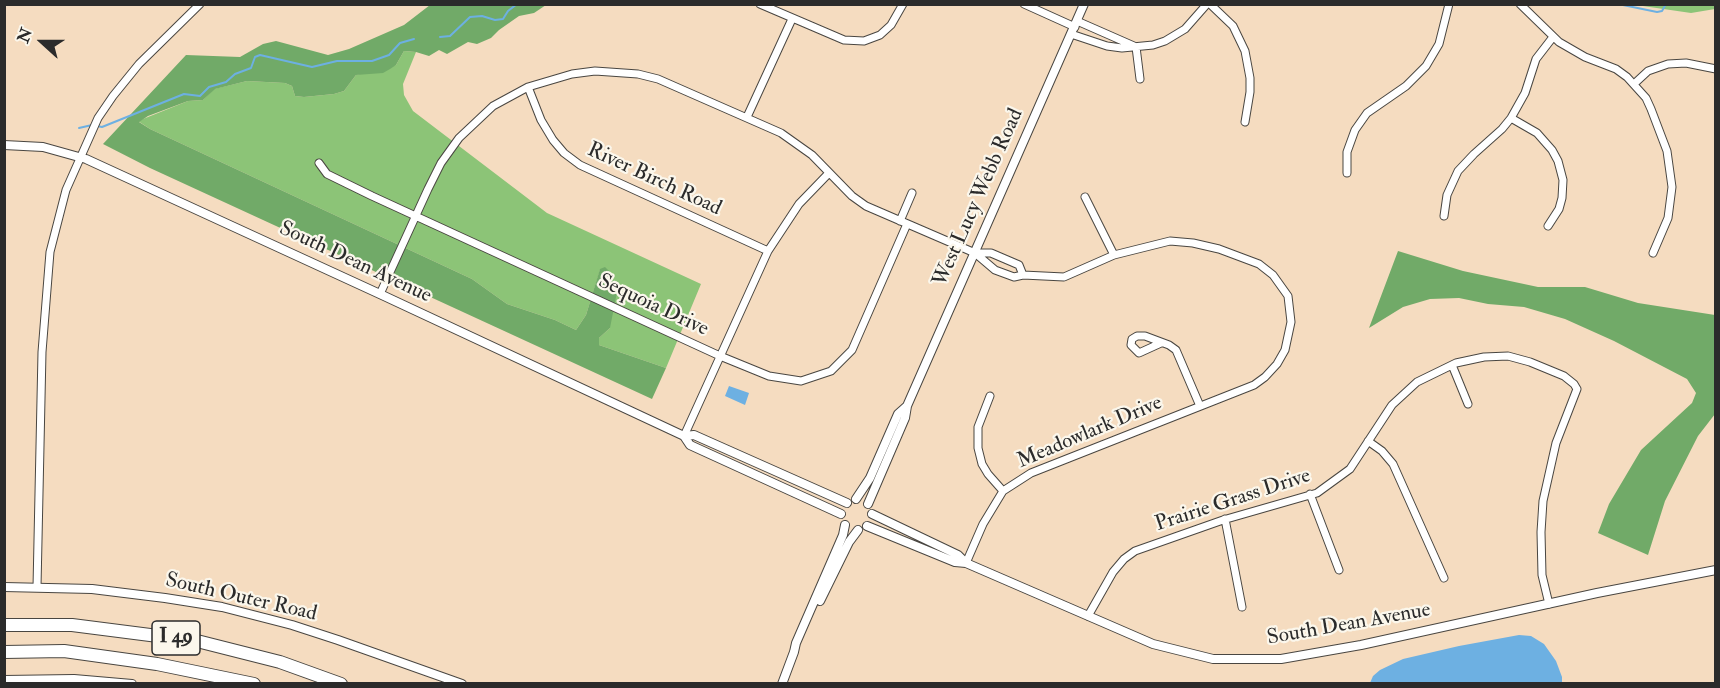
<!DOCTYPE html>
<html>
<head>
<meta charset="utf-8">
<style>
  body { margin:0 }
  #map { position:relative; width:1720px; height:688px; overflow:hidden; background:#f5dcc0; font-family:"IM FELL Double Pica",serif }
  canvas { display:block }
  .frame { position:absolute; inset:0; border:6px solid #2b2b2b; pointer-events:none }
  .north { position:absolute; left:12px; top:12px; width:60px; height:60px; -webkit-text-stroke:4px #fbf7ec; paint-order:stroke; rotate:291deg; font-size:16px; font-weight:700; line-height:24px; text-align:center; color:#2b2b2b }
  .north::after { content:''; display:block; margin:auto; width:21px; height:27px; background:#2b2b2b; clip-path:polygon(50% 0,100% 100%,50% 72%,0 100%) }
</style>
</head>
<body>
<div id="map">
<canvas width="1720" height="688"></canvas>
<div class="frame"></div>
<div class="north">N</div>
</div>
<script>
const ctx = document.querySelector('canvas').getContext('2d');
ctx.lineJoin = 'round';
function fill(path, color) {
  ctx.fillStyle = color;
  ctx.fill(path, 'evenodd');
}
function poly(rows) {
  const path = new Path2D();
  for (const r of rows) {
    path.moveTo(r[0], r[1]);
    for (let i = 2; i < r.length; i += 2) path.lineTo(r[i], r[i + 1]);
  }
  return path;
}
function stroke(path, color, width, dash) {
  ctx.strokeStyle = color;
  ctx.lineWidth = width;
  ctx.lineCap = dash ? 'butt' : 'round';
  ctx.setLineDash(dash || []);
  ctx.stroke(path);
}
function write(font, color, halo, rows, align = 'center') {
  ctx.font = font + ' "IM FELL Double Pica",serif';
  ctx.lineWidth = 4.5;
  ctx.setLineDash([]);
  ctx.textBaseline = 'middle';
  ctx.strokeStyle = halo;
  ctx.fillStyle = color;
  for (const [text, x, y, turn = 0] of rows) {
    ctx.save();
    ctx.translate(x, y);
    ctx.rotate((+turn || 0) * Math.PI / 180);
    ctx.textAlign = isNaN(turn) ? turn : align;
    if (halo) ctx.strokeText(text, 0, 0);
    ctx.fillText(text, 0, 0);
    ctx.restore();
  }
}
fill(poly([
  [1636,5,1715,5,1715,9,1691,13],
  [404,51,416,52,403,84,404,95,413,111,547,213,701,284,666,368,599,345,599,338,610,328,600,270,586,315,576,330,555,320,507,304,472,279,150,129,138,121,188,101,203,100,214,89,247,81,285,83,292,86,295,96,304,97,334,94,344,91,356,75,396,65]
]), '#8cc477');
fill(poly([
  [430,5,546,5,534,13,519,16,499,30,491,38,477,44,468,42,447,54,439,50,429,56,416,52,404,51,396,65,390,69,383,73,356,75,344,91,334,94,304,97,295,96,292,86,285,83,247,81,215,89,203,100,188,101,148,116,139,122,150,129,472,279,507,304,555,320,576,330,586,315,600,269,605,267,609,271,617,292,610,328,599,338,599,345,666,368,652,399,150,168,103,144,186,55,240,57,263,44,276,41,328,55,349,49,404,25],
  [1398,251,1463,271,1538,287,1585,287,1638,303,1715,315,1715,414,1698,436,1665,501,1648,555,1598,533,1609,504,1641,450,1692,403,1696,393,1687,379,1614,341,1565,319,1524,307,1488,304,1459,298,1430,299,1403,307,1369,328]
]), '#71aa68');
fill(poly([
  [729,386,749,393,745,405,725,396],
  [1519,635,1531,636,1544,644,1556,661,1562,677,1562,683,1370,683,1373,676,1380,670,1403,659,1459,646]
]), '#6db0e2');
stroke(poly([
  [1618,4,1657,12,1662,11,1666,4],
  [440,37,450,36,470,17,482,16,495,20,503,19,508,11,517,4],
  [79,128,92,125,102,127,184,94,200,96,209,87,226,82,235,74,251,68,255,57,260,55,312,67,337,61,372,61,389,55,400,43,414,39]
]), '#6db0e2', 2);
const minor = poly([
  [760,4,844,40,864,41,880,35,891,25,903,4],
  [1024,4,1075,27],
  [1210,4,1233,26,1245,51,1250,78,1250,92,1245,122],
  [1520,4,1559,42,1585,57,1616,69,1627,77,1646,98,1651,109,1667,151,1672,187,1668,218,1653,253],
  [1077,21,1134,46],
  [1071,34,1107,46,1122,48,1153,45,1165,41,1185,29,1207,4],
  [1136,47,1140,79],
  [1634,84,1648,71,1668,64,1686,63,1716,69],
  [528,87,541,120,553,140,564,153,580,165,768,251],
  [747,117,792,19],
  [1511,118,1537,133,1552,150,1558,161,1563,180,1562,198,1559,209,1548,226],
  [319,163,327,174,372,196,720,356,769,376,801,381,831,371,852,350,907,224],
  [1347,173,1347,152,1355,130,1367,113,1406,86,1426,66,1439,44,1449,4],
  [1085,197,1114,255],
  [1444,216,1447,195,1458,171,1474,154,1502,129,1511,118,1525,93,1536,59,1553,37],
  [900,221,912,193],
  [975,253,991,253,1019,265,1023,275],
  [380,294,428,189,441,163,459,138,493,106,528,87,572,74,595,71,638,74,658,79,781,133,812,155,852,196,866,206,975,253,995,270,1014,277,1023,275,1064,277,1114,255,1170,241,1193,243,1219,249,1259,264,1273,275,1288,296,1291,322,1285,350,1277,364,1265,377,1254,385,1031,473,1003,491,983,524,966,563],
  [1161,343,1139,353,1131,345,1132,339,1137,336,1145,336,1169,345,1176,350,1200,406],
  [1452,365,1468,404],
  [990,396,978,427,978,448,982,464,988,474,1003,491],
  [684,436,768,251,799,204,829,173],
  [1368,441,1382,451,1393,464,1444,578],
  [1310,494,1339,570],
  [1225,519,1242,607],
  [37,587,42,352,50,252,66,190,98,118,113,96,139,64,200,4],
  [1088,616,1113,572,1124,559,1135,551,1223,520,1317,493,1350,469,1392,405,1417,382,1456,363,1484,357,1508,356,1530,362,1564,376,1574,384,1577,389,1556,443,1543,501,1541,532,1542,575,1549,604]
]);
const tertiary = poly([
  [4,145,43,147,86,159,382,295,684,436,694,435,847,503],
  [684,436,690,445,841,514],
  [856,499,870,478,898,414,907,406],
  [868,504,905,418,907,406,1084,4],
  [872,514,958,555,966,563],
  [867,526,955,562,966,563,1153,644,1213,659,1281,659,1361,645,1597,593,1716,570],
  [4,587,92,589,165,598,222,607,292,625,338,640,462,684],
  [820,601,849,542,858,530],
  [4,680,74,679,132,684],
  [782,684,794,652,796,643,843,535,845,525]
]);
const motorway = poly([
  [4,625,72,625,197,641,280,662,341,684],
  [4,652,64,651,157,664,254,684]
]);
stroke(minor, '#494641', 9);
stroke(tertiary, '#494641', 10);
stroke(motorway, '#494641', 14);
stroke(minor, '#fff', 7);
stroke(tertiary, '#fff', 8);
stroke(motorway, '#fff', 12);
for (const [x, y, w] of [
  [176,638,48]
]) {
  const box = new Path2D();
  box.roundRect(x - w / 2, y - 17, w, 34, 4.5);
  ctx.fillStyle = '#fbf7ec';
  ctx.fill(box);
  stroke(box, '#2b2b2b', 1.5);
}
write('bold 20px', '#2b2b2b', null, [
  ["I 49",176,638]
]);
write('21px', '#2b2b2b', '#fbf7ec', [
  ["River Birch Road",654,180,25],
  ["West Lucy Webb Road",979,198,-66],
  ["South Dean Avenue",355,263,25],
  ["Sequoia Drive",653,306,25],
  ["Meadowlark Drive",1090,433,-23],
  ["Prairie Grass Drive",1233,501,-18],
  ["South Outer Road",241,598,13],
  ["South Dean Avenue",1349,625,-10]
]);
</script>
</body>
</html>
